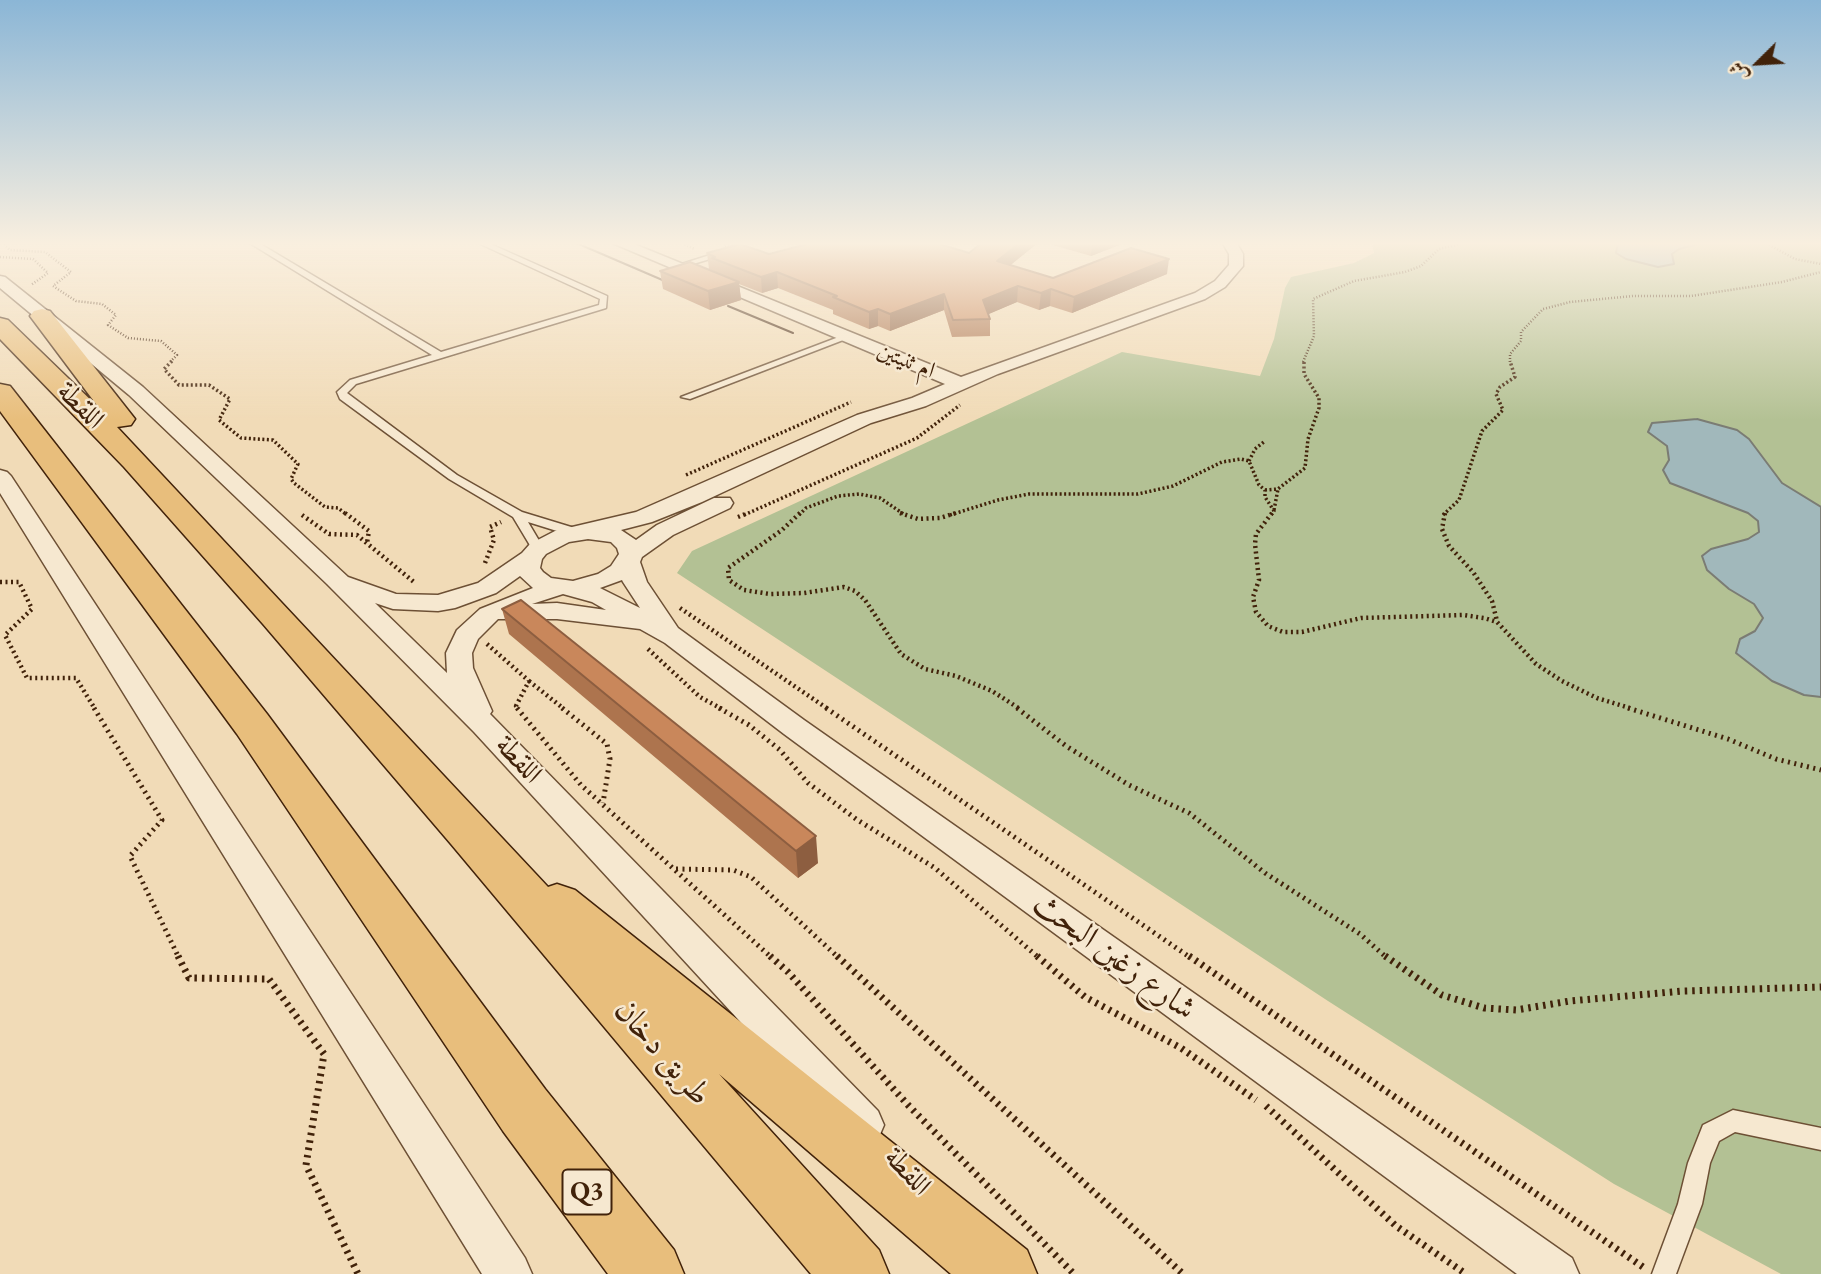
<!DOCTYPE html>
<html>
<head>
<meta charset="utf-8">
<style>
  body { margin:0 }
  #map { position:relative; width:1821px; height:1274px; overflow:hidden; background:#f1dbb7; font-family:"EB Garamond",Amiri,serif }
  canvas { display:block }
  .north { position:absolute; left:1723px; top:28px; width:70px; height:70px; -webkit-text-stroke:5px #f6e8d0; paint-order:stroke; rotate:246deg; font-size:19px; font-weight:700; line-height:28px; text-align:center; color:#41220a }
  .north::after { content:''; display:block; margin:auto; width:24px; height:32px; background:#41220a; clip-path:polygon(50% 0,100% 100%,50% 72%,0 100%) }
</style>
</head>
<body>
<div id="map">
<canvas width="1821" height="1274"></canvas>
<div class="north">ش</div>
</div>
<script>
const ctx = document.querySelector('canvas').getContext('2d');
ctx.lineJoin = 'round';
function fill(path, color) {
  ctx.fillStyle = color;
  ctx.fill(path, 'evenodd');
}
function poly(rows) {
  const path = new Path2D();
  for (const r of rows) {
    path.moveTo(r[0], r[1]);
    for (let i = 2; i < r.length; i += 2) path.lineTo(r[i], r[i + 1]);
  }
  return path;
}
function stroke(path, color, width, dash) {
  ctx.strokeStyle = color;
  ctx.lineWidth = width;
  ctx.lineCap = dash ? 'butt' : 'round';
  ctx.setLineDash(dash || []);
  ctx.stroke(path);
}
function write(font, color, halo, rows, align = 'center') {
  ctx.font = font + ' "EB Garamond",Amiri,serif';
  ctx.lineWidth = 5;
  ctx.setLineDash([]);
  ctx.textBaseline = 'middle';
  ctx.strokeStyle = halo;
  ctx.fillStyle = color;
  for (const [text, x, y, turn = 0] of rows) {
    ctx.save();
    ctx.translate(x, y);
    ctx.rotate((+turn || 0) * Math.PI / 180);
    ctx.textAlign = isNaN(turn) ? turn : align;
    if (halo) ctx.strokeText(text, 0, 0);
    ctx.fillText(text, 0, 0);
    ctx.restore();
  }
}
fill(poly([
  [1372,242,1821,242,1821,1274,1781,1274,1614,1184,1328,1001,677,573,692,551,1122,352,1260,376,1274,339,1285,288,1291,277,1354,263,1374,253]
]), '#b3c194');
const water = poly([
  [1618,242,1706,242,1679,249,1672,254,1674,264,1658,267,1626,259,1616,253,1618,242],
  [1697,419,1737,430,1749,439,1782,483,1821,507,1821,697,1804,695,1772,681,1736,653,1740,639,1755,631,1763,618,1754,604,1729,589,1707,570,1702,556,1711,549,1748,539,1759,532,1758,521,1748,513,1670,483,1663,470,1669,460,1667,446,1648,432,1652,423,1697,419]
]);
fill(water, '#a1b8bb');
stroke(water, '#7b7c74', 2);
const service = poly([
  [248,242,257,242,441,352,599,305,600,299,476,242,486,242,607,296,606,308,356,384,347,393,457,475,522,512,581,530,583,533,581,536,573,536,528,522,544,549,538,553,534,552,513,517,449,479,340,399,337,392,350,380,432,355,248,242],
  [710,255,728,259,724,261,710,259,676,269,672,267,710,255],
  [844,335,851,337,690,399,681,397,844,335],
  [1733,1110,1821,1128,1821,1150,1735,1132,1719,1141,1710,1163,1702,1204,1676,1274,1652,1274,1678,1204,1688,1163,1703,1125,1733,1110]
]);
const minor = poly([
  [610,242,629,242,961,377,1195,293,1215,281,1229,265,1229,254,1222,242,1236,242,1243,254,1243,266,1225,287,1205,299,998,374,926,406,871,423,702,502,652,522,621,530,636,540,657,525,714,498,730,498,733,503,730,508,673,535,642,557,640,562,647,582,678,628,804,720,1572,1258,1579,1274,1517,1274,784,734,665,643,640,629,557,619,498,619,478,639,472,653,473,668,492,711,490,714,878,1111,884,1125,878,1139,863,1145,848,1139,474,732,327,584,129,395,0,288,0,276,5,277,143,387,348,577,396,594,438,595,478,583,522,553,530,544,555,531,636,512,857,415,912,398,945,384,610,242],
  [588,539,611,542,617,548,619,554,611,566,598,574,573,581,551,578,543,572,540,568,542,559,546,554,569,542,588,539],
  [520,576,533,588,480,609,457,630,446,653,447,673,375,603,393,609,438,611,455,608,496,593,520,576],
  [622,580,623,582,640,608,600,588,622,580],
  [563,594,592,602,606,610,557,603,532,604,563,594],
  [0,470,7,472,11,476,525,1258,532,1274,482,1274,0,493,0,470]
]);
const primary = poly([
  [42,309,50,311,135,419,131,425,117,427,548,887,557,884,575,890,1027,1250,1037,1274,951,1274,719,1074,879,1250,889,1274,811,1274,451,844,263,624,124,467,0,339,0,318,8,320,99,408,30,316,34,311,42,309],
  [0,384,10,386,267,714,545,1089,674,1250,684,1274,608,1274,503,1131,237,734,0,411,0,384]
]);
stroke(service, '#6d5035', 3);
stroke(minor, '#6d5035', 3);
stroke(primary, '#41220a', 3);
stroke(poly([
  [2,242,10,250,45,252,71,272,53,286,76,301,102,304,116,315,108,325,128,338,161,341,177,355,170,362],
  [679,242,695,249],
  [1764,242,1795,259,1821,264],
  [725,247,741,242],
  [0,257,33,259,48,273,31,285],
  [1303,362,1314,336,1313,299,1354,281,1405,272,1421,266,1439,249,1469,242],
  [1510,362,1510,354,1521,341,1521,332,1543,309,1570,302,1633,296,1691,296,1782,282,1821,272]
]), '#41220a', 2.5, [1, 2]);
stroke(poly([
  [172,361,164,369,179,385,209,385,230,399,219,420,241,438,273,440,298,464,291,479,294,483,325,507,338,508,347,515],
  [1249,461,1255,449,1265,441],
  [686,475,851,402],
  [1265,490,1278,489,1305,468,1308,439,1319,408,1319,398,1304,374,1304,361],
  [1274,510,1278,489],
  [744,515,917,438,960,405],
  [799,515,806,508,838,496,859,494,880,498,905,515],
  [950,515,998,500,1029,494,1138,494,1173,486,1222,462,1241,459,1249,461,1259,485,1265,490,1265,497,1274,511,1271,515],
  [1443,515,1459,500,1482,431,1503,410,1496,394,1500,387,1515,377,1510,361]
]), '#41220a', 3.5, [2, 2.5]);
stroke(poly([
  [345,513,369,531,367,543],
  [800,513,782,530,728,568,729,580,744,590,770,594,804,593,844,587,855,591,865,600,901,654,925,669,956,676,992,691,1020,709],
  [900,513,918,519,940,518,956,513],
  [1272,513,1256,534,1255,544,1259,580,1253,597,1256,612,1268,626,1283,632,1302,632,1361,618,1463,615,1484,618,1497,622,1536,664,1562,681,1597,698,1633,709],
  [1445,513,1442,529,1449,546,1473,572,1492,601,1497,621],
  [302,515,329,534,357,535,414,582],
  [738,517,748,513],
  [485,563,494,540,490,527,501,522],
  [0,582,19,582,32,609,5,635,27,678,76,678,95,709],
  [680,608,828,709],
  [487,644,529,681,516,706,519,709],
  [648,649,700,697,722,709],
  [529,681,564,709]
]), '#41220a', 4.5, [2, 3.5]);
stroke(poly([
  [94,708,162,820,130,856,179,958],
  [517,708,581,785,772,958],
  [562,708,607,744,610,759,603,803],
  [719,708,749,725,780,750,808,783,856,819,935,868,1039,958],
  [826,708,1191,958],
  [1017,708,1066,746,1129,785,1189,813,1265,873,1360,934,1387,958],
  [1628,708,1728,739,1776,759,1821,770],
  [676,869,733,870,751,877,839,958]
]), '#41220a', 5, [2, 4.5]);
stroke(poly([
  [178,956,189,978,269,979,324,1054,306,1165,358,1274],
  [770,956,788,972,908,1105,1074,1274],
  [837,956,1183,1274],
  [1037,956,1085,997,1181,1048,1256,1100],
  [1189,956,1643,1267],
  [1385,956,1442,995,1484,1008,1516,1010,1570,1001,1683,991,1821,987],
  [1266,1106,1396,1226,1466,1274]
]), '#41220a', 7, [2.5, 5]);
fill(service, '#f6e8d0');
fill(minor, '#f6e8d0');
fill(primary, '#e8be7c');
stroke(poly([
  [574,242,674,285],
  [728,306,793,333]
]), '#41220a', 2);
fill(poly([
  [983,242,1039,242,1010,265,1053,278,1167,274,1072,313,1050,306,1039,310,1017,302,988,314,990,319,990,336,952,337,944,310,890,331,878,326,869,329,833,314,833,310,778,288,762,293,739,284,741,300,710,310,663,289,660,271,713,271,709,269,707,253,769,254,969,253],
  [1042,242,1127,242,1091,256],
  [502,609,818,863,798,878,509,634]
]), '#ad744e');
fill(poly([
  [1021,242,1039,242,996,277,997,261],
  [1092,242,1127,242,1091,256],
  [1169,259,1167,274,1072,313,1074,297],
  [777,272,778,288,762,293,761,277],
  [739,282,741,300,710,310,708,291],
  [1018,286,1017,302,982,317,983,300],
  [1051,289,1050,306,1039,310,1041,293],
  [944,294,944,310,890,331,890,314],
  [878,309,878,326,869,329,869,312],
  [816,836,818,863,798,878,796,851]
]), '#8d5e40');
const building = poly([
  [815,242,933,242,969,253,983,242,1021,242,997,261,1053,278,1131,248,1169,259,1074,297,1051,289,1041,293,1018,286,983,300,990,319,953,320,944,294,890,314,878,309,869,312,833,297,837,296,777,272,761,277,712,258,715,257,707,253,740,244,769,254,815,242],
  [690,262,739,282,708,291,660,271,690,262],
  [521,600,816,836,796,851,502,609,521,600]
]);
fill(building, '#c9875b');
stroke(building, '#8d5e40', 2);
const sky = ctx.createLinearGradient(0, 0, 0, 420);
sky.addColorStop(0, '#8bb6d6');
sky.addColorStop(0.58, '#f9efdf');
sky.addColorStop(1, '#f9efdf00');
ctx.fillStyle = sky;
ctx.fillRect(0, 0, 1821, 420);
write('23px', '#41220a', '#f6e8d0', [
  ["ام ثنيتين",906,361,22]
]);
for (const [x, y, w] of [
  [587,1192,49]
]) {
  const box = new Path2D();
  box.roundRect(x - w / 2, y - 22.5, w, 45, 5);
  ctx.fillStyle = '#f6e8d0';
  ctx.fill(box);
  stroke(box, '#41220a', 2);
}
write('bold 26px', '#41220a', null, [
  ["Q3",587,1192]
]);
write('28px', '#41220a', '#f6e8d0', [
  ["اللقطة",80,406,45],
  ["اللقطة",518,760,47],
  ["اللقطة",907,1172,47]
]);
write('33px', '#41220a', '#f6e8d0', [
  ["شارع زغين البحث",1114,957,36],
  ["طريق دخان",662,1053,49]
]);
</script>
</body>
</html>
